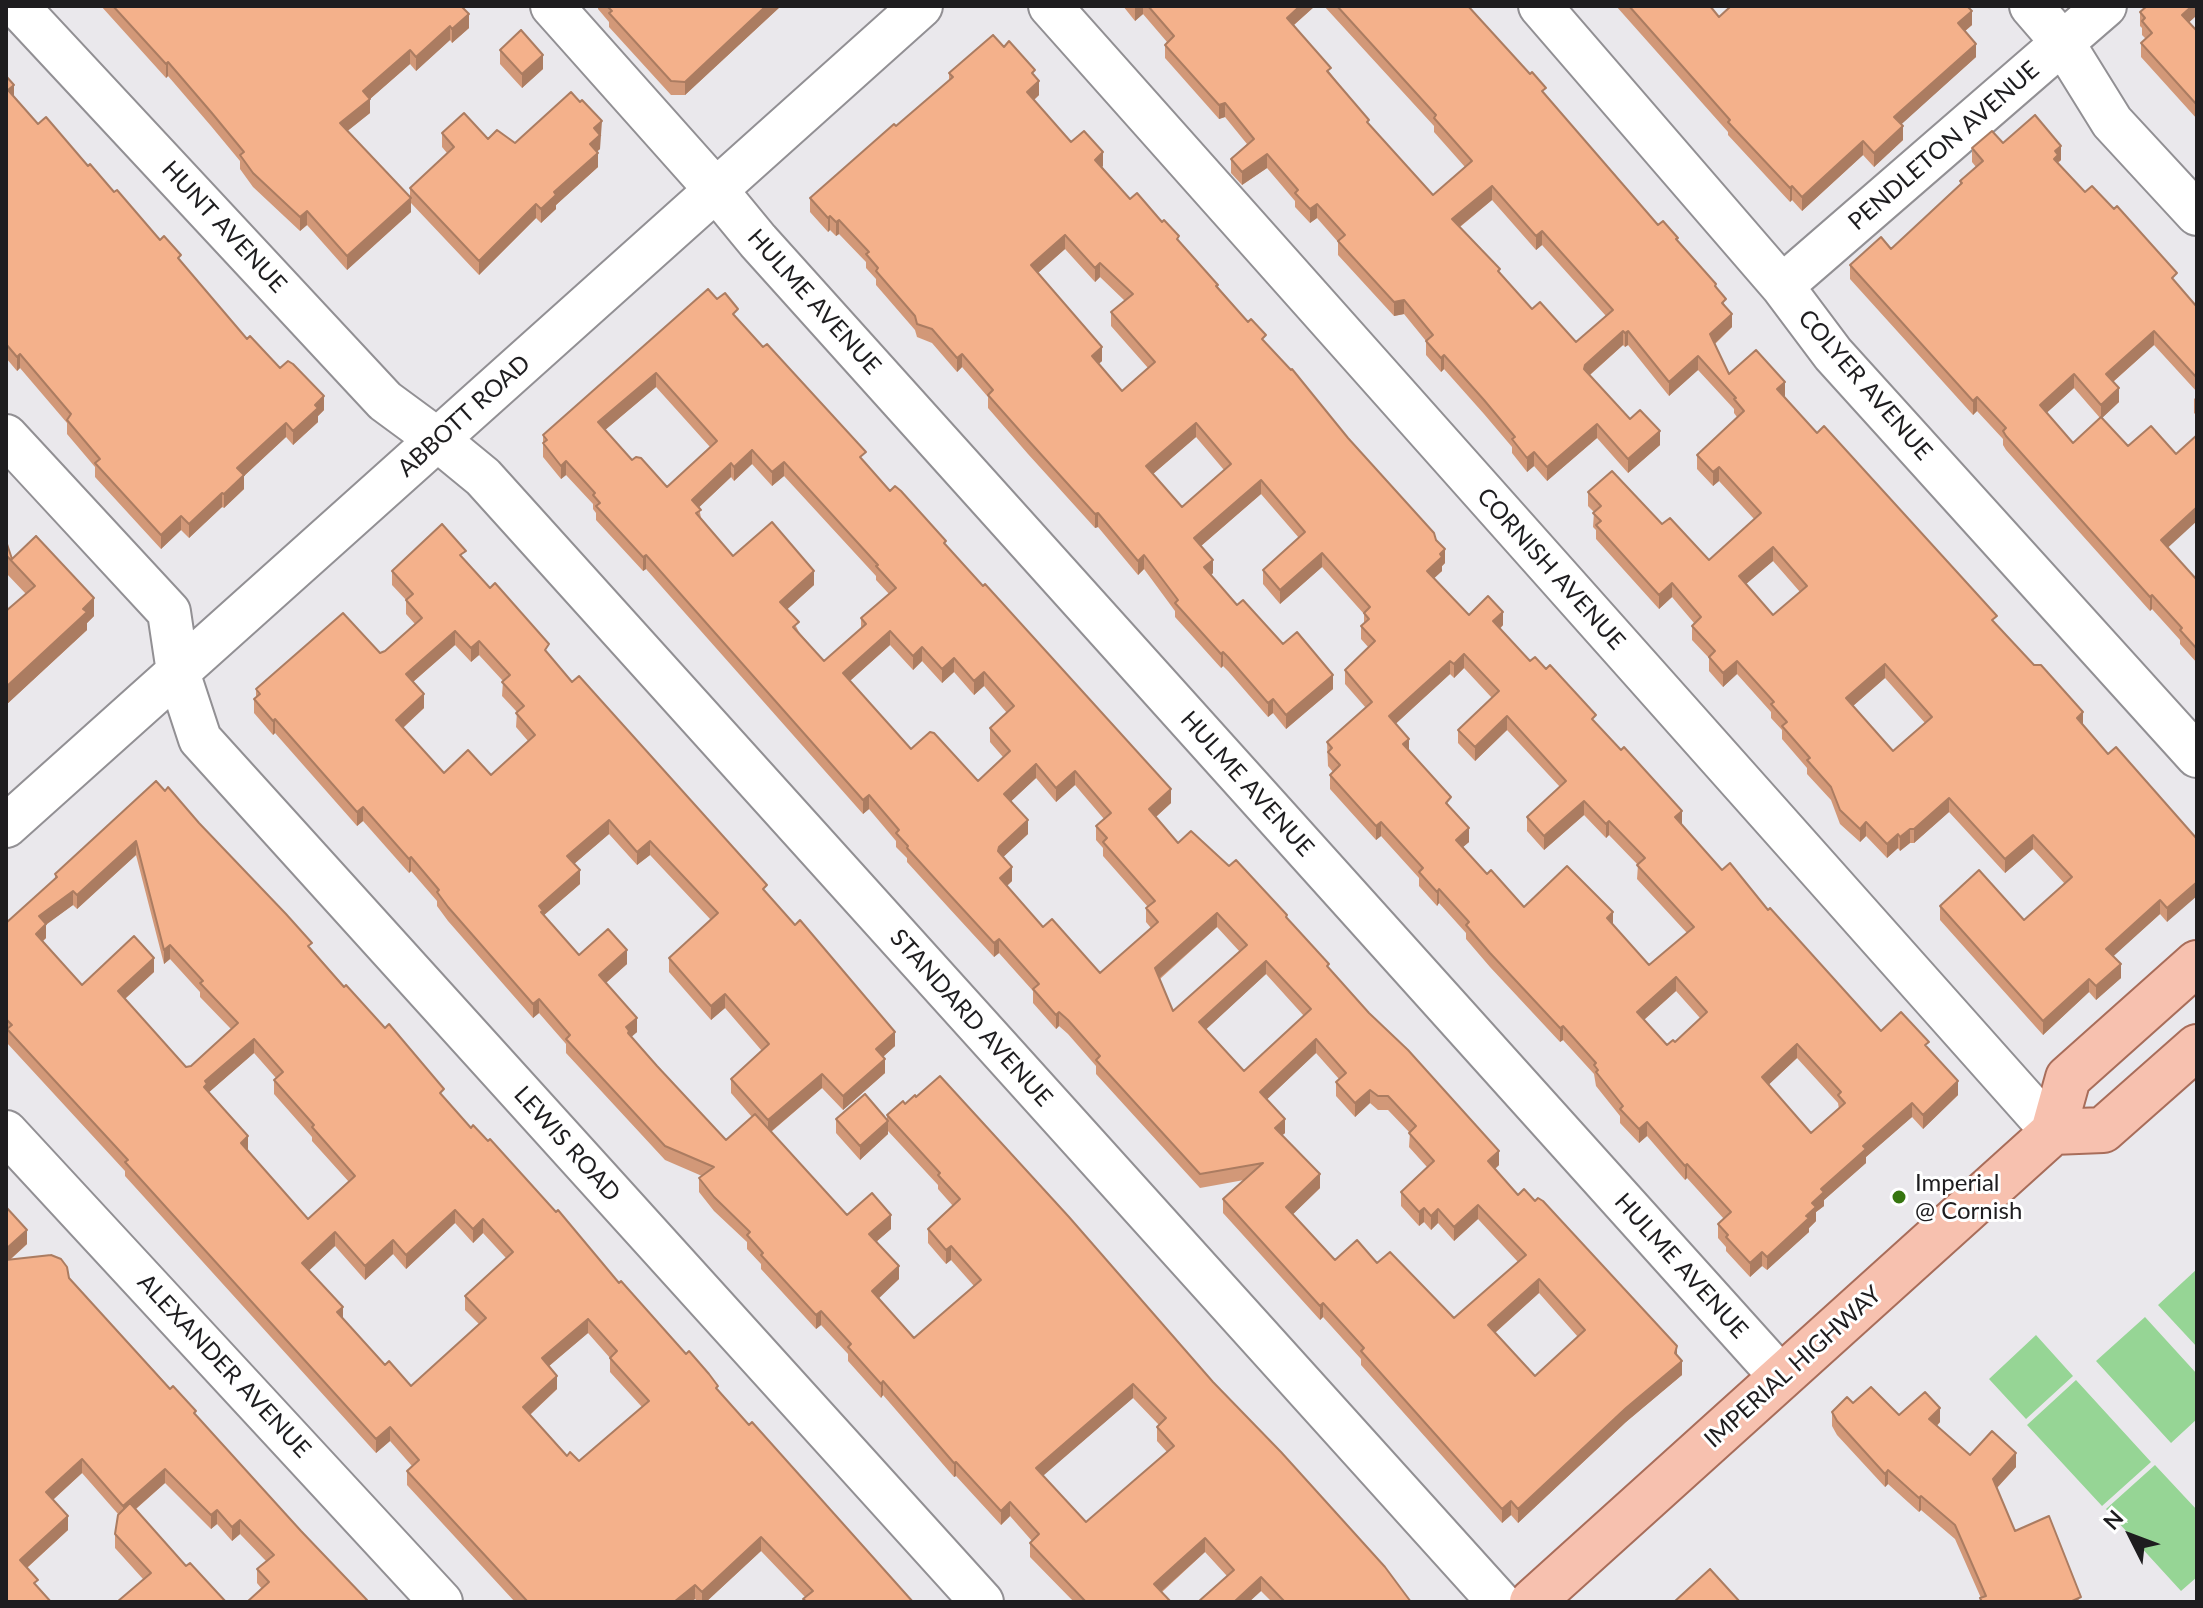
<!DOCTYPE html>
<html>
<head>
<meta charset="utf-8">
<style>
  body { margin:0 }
  #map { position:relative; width:2203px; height:1608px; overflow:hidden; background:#eae8ec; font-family:Lato,sans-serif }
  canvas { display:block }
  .frame { position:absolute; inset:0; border:8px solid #1e1d1f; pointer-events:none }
  .north { position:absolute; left:2091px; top:1496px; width:80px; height:80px; -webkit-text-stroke:6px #fff; paint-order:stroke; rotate:312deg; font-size:22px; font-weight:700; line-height:32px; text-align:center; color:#1e1d1f }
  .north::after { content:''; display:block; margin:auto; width:28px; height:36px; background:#1e1d1f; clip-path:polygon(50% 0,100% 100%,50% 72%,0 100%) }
</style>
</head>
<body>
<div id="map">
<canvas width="2203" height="1608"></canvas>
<div class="frame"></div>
<div class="north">N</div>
</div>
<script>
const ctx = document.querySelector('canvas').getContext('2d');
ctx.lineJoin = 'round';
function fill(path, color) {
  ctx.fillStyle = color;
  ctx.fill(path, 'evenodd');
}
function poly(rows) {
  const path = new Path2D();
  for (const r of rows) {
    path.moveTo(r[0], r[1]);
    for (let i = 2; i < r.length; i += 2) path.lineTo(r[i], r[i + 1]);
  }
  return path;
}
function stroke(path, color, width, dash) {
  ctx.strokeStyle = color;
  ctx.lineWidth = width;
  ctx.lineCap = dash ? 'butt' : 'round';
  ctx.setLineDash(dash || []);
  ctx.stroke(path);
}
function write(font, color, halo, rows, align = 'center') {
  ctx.font = font + ' Lato,sans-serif';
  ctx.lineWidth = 6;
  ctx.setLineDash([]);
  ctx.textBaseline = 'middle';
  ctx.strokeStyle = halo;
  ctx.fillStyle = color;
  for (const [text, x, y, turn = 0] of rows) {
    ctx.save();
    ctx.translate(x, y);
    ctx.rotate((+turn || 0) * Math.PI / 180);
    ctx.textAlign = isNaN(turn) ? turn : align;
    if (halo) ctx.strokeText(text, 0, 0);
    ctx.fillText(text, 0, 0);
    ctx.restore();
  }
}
fill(poly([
  [2197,1269,2197,1347,2158,1305],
  [2145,1317,2197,1374,2197,1419,2171,1443,2096,1361],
  [2036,1335,2073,1376,2026,1419,1989,1379],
  [2076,1380,2151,1462,2102,1506,2027,1425],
  [2155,1465,2197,1510,2197,1577,2181,1591,2106,1509]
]), '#96d595');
const minor = poly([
  [17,6,385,401,438,440,483,477,1499,1602],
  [552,6,716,190,758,241,1781,1377],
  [1050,6,2053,1132],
  [1540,6,1782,286,1833,354,2197,756],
  [2031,6,2063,43,2112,122,2197,214],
  [1782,286,2105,6],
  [6,436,169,612,178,672,200,739,982,1602],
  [6,826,921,6],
  [6,1132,441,1602]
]);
const major = poly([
  [2053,1132,2103,1130,2197,1047],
  [1532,1602,2053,1132,2068,1078,2197,963]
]);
stroke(minor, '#929094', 46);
stroke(major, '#a86d5a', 48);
stroke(minor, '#fff', 42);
stroke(major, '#f7c1af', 44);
fill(poly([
  [101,6,461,6,469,28,452,43,450,40,416,71,410,64,370,99,370,113,347,131,410,197,410,188,447,153,442,147,442,133,515,143,602,135,600,136,600,149,597,151,598,167,556,205,556,209,541,223,536,218,479,275,411,203,411,212,347,270,307,225,300,231,253,187,240,169,240,161,211,126,168,76,166,78],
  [598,6,781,6,685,95,671,95,609,27,609,22,598,9],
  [1123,6,1315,6,1294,25,1369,124,1433,195,1465,167,1434,132,1434,126,1324,6,1468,6,1658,225,1678,242,1716,288,1726,307,1732,327,1715,344,1729,374,1785,396,1784,397,1997,625,2108,754,2197,839,2167,922,2160,914,2113,956,2121,978,2096,1000,2089,992,2043,1035,1940,920,1940,906,2024,920,2065,884,2033,849,2005,873,1949,812,1914,843,1910,843,1900,851,1898,848,1887,858,1866,836,1860,842,1840,824,1831,800,1807,774,1807,768,1782,739,1782,730,1771,718,1771,712,1737,674,1723,687,1709,671,1709,658,1692,640,1692,626,1694,623,1672,597,1659,609,1596,539,1596,530,1593,527,1594,512,1588,506,1588,492,1662,524,1709,560,1754,519,1719,481,1713,486,1697,469,1697,455,1737,417,1734,413,1734,409,1698,370,1669,396,1628,345,1625,347,1623,345,1590,375,1630,419,1660,445,1628,473,1597,438,1547,481,1534,466,1527,472,1512,453,1512,447,1484,414,1444,369,1441,372,1426,355,1426,341,1404,314,1394,316,1338,255,1338,242,1317,218,1310,223,1295,207,1295,201,1267,168,1242,185,1231,173,1231,159,1247,144,1225,117,1219,119,1165,58,1165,45,1167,42,1143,14,1135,21],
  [1492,200,1536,250,1542,245,1606,316,1576,342,1532,309,1460,227],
  [1773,561,1800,592,1773,615,1746,584],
  [1885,678,1925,723,1893,751,1853,706],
  [1616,6,1710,6,1719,17,1972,25,1965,31,1976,57,1901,124,1903,140,1874,167,1863,155,1802,211,1792,200,1790,202,1728,135,1728,132],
  [2140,12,2197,15,2189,22,2197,31,2197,119,2141,57,2141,43,2146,39,2142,35,2142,28,2140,26],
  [1004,47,1035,75,1039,95,1034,100,1071,142,1103,166,1102,167,1130,199,1179,241,1266,343,1445,563,1442,566,1442,571,1434,578,1469,615,1503,625,1500,629,1530,661,1596,723,1682,825,1722,870,1768,910,1881,1031,1929,1048,1958,1095,1923,1129,1912,1117,1866,1157,1866,1163,1824,1200,1824,1206,1816,1212,1816,1221,1809,1228,1809,1232,1767,1270,1762,1266,1750,1277,1726,1251,1726,1247,1718,1238,1718,1224,1724,1219,1687,1178,1685,1180,1647,1136,1639,1143,1620,1123,1620,1116,1596,1086,1594,1074,1563,1040,1560,1042,1490,967,1466,939,1466,933,1439,903,1437,906,1419,886,1419,878,1381,836,1376,840,1330,789,1330,775,1333,772,1328,766,1327,742,1366,708,1345,684,1345,670,1369,648,1361,639,1361,626,1364,624,1364,614,1322,567,1280,604,1263,584,1263,570,1299,538,1261,494,1201,546,1213,573,1211,575,1237,605,1333,689,1286,729,1273,713,1268,717,1228,671,1223,666,1221,668,1194,638,1175,617,1175,611,1144,569,1138,575,1098,527,1095,528,1028,454,988,408,988,397,962,367,957,372,932,343,917,337,915,330,876,285,876,279,866,268,866,262,839,234,836,236,830,230,828,232,810,212,810,198,949,81,949,73],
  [1065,249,1095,282,1100,277,1125,301,1111,312,1111,326,1148,368,1122,391,1098,364,1102,361,1038,273],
  [1196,437,1224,470,1182,507,1153,474],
  [1464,668,1492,698,1458,730,1458,743,1475,761,1507,730,1560,787,1527,817,1527,831,1544,850,1584,815,1606,838,1609,835,1638,865,1637,879,1687,933,1649,965,1613,925,1524,907,1487,874,1463,847,1469,842,1451,808,1409,750,1395,724,1450,674,1454,678],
  [1676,991,1700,1018,1675,1042,1667,1045,1644,1020],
  [1797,1058,1838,1103,1839,1109,1811,1133,1768,1085],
  [500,50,543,69,522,88,500,64],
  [6,76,14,97,38,124,88,166,181,261,247,339,324,410,318,416,318,422,293,445,286,437,244,476,244,489,224,508,222,507,189,538,181,530,161,549,95,477,95,467,67,434,67,423,20,368,17,371,6,358],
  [2003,143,2061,160,2058,163,2085,192,2177,284,2197,307,2197,392,2154,345,2113,382,2119,402,2102,418,2168,548,2197,580,2197,663,2180,644,2180,640,2152,609,2150,611,2006,450,2003,445,2003,439,1977,411,1973,415,1850,279,1850,265,1891,249,1960,184,1960,181,1976,167,1972,162,1972,148],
  [2074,388,2100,418,2073,443,2046,413],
  [717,299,738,320,890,491,946,546,1171,803,1156,817,1178,843,1287,919,1499,1165,1495,1169,1518,1195,1677,1355,1682,1375,1626,1422,1518,1523,1511,1515,1502,1523,1361,1365,1361,1359,1323,1317,1320,1320,1223,1213,1223,1199,1244,1180,1200,1188,1096,1074,1096,1066,1068,1034,1059,1026,1056,1029,1033,1003,1033,991,999,953,994,957,948,907,907,862,907,858,896,847,896,841,869,809,863,814,646,569,643,571,596,520,596,513,593,509,593,504,566,475,561,479,543,457,543,435],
  [656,387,710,447,667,487,632,460,605,430],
  [752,464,772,486,784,476,876,576,876,580,889,594,861,618,861,628,824,661,799,632,787,609,814,585,733,556,701,518,699,507,731,477,734,481],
  [890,645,913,670,922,661,942,683,954,672,974,695,984,686,1007,713,990,728,990,742,1003,757,978,781,911,749,850,681],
  [1036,778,1056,802,1075,785,1104,819,1096,826,1096,840,1103,848,1103,856,1148,907,1146,908,1146,922,1151,928,1100,973,1043,927,1007,886,1012,881,1003,857,1028,834,1011,801],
  [1217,927,1240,952,1173,1011,1160,979],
  [1266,974,1304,1016,1244,1071,1206,1029],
  [1316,1053,1339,1079,1336,1082,1336,1096,1355,1117,1370,1103,1378,1110,1388,1110,1410,1133,1409,1147,1427,1167,1401,1192,1401,1206,1419,1226,1424,1222,1431,1230,1438,1223,1454,1241,1478,1219,1518,1262,1454,1318,1377,1263,1335,1260,1293,1214,1320,1188,1282,1135,1285,1133,1267,1099],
  [1539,1293,1578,1337,1535,1376,1495,1333],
  [2197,396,2197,416,2194,413,2194,399],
  [6,541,12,559,94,616,87,623,87,630,6,705,6,611,26,594,6,573],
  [466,561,572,682,767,894,895,1046,883,1057,885,1073,843,1110,822,1088,771,1132,847,1215,891,1229,877,1241,899,1279,878,1298,914,1338,974,1286,951,1260,946,1264,928,1243,928,1229,953,1206,938,1189,938,1185,888,1131,888,1134,860,1160,836,1133,836,1119,887,1119,887,1115,1213,1382,1411,1602,1272,1602,1261,1591,1249,1602,1198,1602,1227,1576,1205,1552,1162,1592,1171,1602,1074,1602,1030,1557,1030,1543,1032,1541,1010,1516,1001,1525,956,1476,954,1477,883,1395,881,1398,848,1361,848,1354,821,1325,816,1329,761,1269,761,1264,747,1249,747,1242,714,1211,699,1192,699,1178,702,1176,665,1160,566,1053,566,1044,539,1013,533,1018,448,921,437,906,437,901,411,871,409,873,363,821,357,826,275,733,273,735,254,713,254,699,256,697,256,689,385,651,415,624,406,614,406,600,392,585,392,571],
  [455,645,471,662,479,655,503,681,502,696,517,712,516,727,528,741,491,775,444,773,403,728,424,708,413,682],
  [609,834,637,865,650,855,711,920,669,958,669,972,711,1020,725,1008,762,1051,731,1079,731,1093,752,1117,726,1140,631,1037,637,1032,606,983,627,964,579,955,544,915,580,884,574,864],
  [1133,1398,1159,1425,1157,1427,1157,1441,1167,1452,1086,1522,1043,1475],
  [156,781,199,823,471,1128,619,1283,913,1602,803,1602,803,1599,805,1597,761,1551,706,1602,698,1602,695,1599,691,1602,515,1602,407,1485,407,1471,412,1466,390,1441,376,1453,125,1176,125,1171,7,1043,7,1034,6,1033,6,923,55,879,55,874],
  [136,855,164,964,170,959,200,992,200,997,231,1029,191,1066,186,1067,125,999,154,972,82,985,43,941,46,938,46,924,73,905,77,909],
  [254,1053,276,1078,274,1080,274,1094,312,1137,312,1141,349,1182,308,1219,248,1151,209,1092],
  [455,1223,473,1243,483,1233,506,1258,465,1296,465,1310,479,1324,411,1386,385,1365,343,1319,309,1270,335,1246,365,1280,393,1254,406,1269],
  [588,1333,610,1358,610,1372,642,1407,579,1461,567,1456,530,1415,557,1389,549,1366],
  [6,1207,27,1244,10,1260,69,1278,367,1602,262,1589,257,1583,257,1569,266,1561,240,1534,232,1541,217,1524,211,1529,165,1483,136,1509,186,1566,226,1602,143,1579,115,1548,115,1534,118,1514,82,1473,53,1500,68,1530,27,1568,6,1602],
  [1853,1403,1899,1415,1940,1422,1937,1426,1970,1455,2016,1467,1997,1488,2015,1531,2081,1602,1980,1602,1981,1598,1955,1539,1921,1510,1919,1512,1888,1484,1885,1487,1837,1435,1832,1426,1832,1412]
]), '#d29878');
fill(poly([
  [766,6,781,6,685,95,685,82],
  [1137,6,1143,6,1143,14,1135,21,1135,7],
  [1300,6,1315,6,1287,31,1287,18],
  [2192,6,2197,6,2197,15,2182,29,2182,15],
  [1972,11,1972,25,1958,37,1958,23],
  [469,14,469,28,452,43,452,29],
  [450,26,450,40,416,71,416,57],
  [1976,44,1976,57,1894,131,1894,117],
  [410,50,410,64,370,99,370,113,340,137,340,123,363,91],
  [543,55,543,69,522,88,522,74],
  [168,62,168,76,166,78,166,64],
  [1039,81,1039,95,1027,106,1027,92],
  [14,85,14,99,8,90],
  [1225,103,1225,117,1219,119,1219,105],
  [602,121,600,149,590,158,590,144,594,128],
  [1903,126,1903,140,1874,167,1874,153],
  [1863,141,1863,155,1802,211,1802,197],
  [2061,146,2061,160,2058,162,2058,169,2054,172,2055,151],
  [1103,152,1103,166,1095,173,1095,160],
  [598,153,598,167,556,205,556,209,541,223,541,209,554,192],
  [1267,154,1267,168,1242,185,1242,172],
  [1492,186,1492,200,1452,233,1452,219],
  [1792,186,1792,200,1790,202,1790,188],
  [411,198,411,212,347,270,347,256],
  [536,204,536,218,479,275,479,261],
  [1317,204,1317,218,1310,223,1310,209],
  [307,211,307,225,300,231,300,217],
  [830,216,830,230,828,232,828,218],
  [839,220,839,234,836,236,836,222],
  [1542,231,1542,245,1536,250,1536,236],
  [1065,235,1065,249,1031,279,1031,265],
  [1100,263,1100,277,1095,282,1095,268],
  [1404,300,1404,314,1394,316,1394,302],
  [1732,314,1732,327,1710,348,1710,334],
  [1623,331,1623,345,1585,379,1585,365],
  [1628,331,1628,345,1625,347,1625,333],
  [2154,331,2154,345,2106,388,2106,374],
  [1102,347,1102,361,1092,370,1092,356],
  [20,354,20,368,17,371,17,357],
  [962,354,962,367,957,372,957,358],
  [1444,355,1444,369,1441,372,1441,358],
  [1698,356,1698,370,1669,396,1669,382],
  [656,373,656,387,598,436,598,422],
  [2074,374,2074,388,2040,419,2040,405],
  [1785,382,1785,396,1777,403,1777,389],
  [2119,388,2119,402,2101,419,2101,405],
  [324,396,324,410,318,416,318,422,293,445,293,431,315,405],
  [1977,397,1977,411,1973,415,1973,401],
  [286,423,286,437,244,476,244,489,224,508,224,494,237,468],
  [1196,423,1196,437,1146,480,1146,466],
  [1597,424,1597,438,1547,481,1547,467],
  [1660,431,1660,445,1628,473,1628,459],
  [752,450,752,464,734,481,734,467],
  [1534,452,1534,466,1527,472,1527,458],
  [566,461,566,475,561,479,561,466],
  [784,462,784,476,772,486,772,472],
  [731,463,731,477,692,514,692,500],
  [1719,467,1719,481,1713,486,1713,472],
  [1261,480,1261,494,1194,552,1194,538],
  [222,493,222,507,189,538,189,524],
  [2197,507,2197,521,2161,554,2161,540],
  [1098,513,1098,527,1095,528,1095,514],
  [181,516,181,530,161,549,161,535],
  [1773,547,1773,561,1739,590,1739,576],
  [1445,549,1445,563,1442,566,1442,571,1427,585,1427,571],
  [1322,553,1322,567,1280,604,1280,590],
  [646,555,646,569,643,571,643,557],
  [1144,555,1144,569,1138,575,1138,561],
  [1213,560,1213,573,1204,581,1204,567],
  [814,571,814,585,780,616,780,602],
  [1672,583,1672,597,1659,609,1659,595],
  [2152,595,2152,609,2150,611,2150,597],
  [94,598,94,616,87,623,87,630,6,705,6,687],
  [1503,612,1503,625,1493,635,1493,621],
  [455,631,455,645,406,688,406,674],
  [890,631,890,645,843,687,843,673],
  [479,641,479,655,471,662,471,648],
  [922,647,922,661,913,670,913,656],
  [1223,652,1223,666,1221,668,1221,654],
  [1464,654,1464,668,1454,678,1454,664],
  [954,658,954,672,942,683,942,669],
  [1450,661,1450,674,1389,730,1389,716],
  [1737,661,1737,674,1723,687,1723,673],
  [1885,664,1885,678,1846,712,1846,698],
  [984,672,984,686,974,695,974,681],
  [1333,675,1333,689,1286,729,1286,715],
  [424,694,424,708,396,734,396,720],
  [1273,699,1273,713,1268,717,1268,703],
  [2083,712,2083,726,2077,718],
  [1507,716,1507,730,1475,761,1475,747],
  [275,719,275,733,273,735,273,721],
  [1409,739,1409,753,1403,744],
  [1036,764,1036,778,1004,808,1004,794],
  [1075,771,1075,785,1056,802,1056,788],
  [1171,789,1171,803,1149,823,1149,809],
  [869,795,869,809,863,814,863,800],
  [1949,798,1949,812,1914,843,1914,829],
  [1584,801,1584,815,1544,850,1544,836],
  [363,807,363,821,357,826,357,812],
  [1682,811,1682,825,1675,817],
  [609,820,609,834,567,870,567,856],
  [1028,820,1028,834,999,861,998,851,999,847],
  [1609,821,1609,835,1606,838,1606,824],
  [1381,822,1381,836,1376,840,1376,826],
  [1866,822,1866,836,1860,842,1860,829],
  [1469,828,1469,842,1456,853,1456,840],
  [1910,829,1910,843,1900,851,1900,837],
  [1898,834,1898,848,1887,858,1887,844],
  [2033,835,2033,849,2005,873,2005,859],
  [136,841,136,855,77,909,77,895],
  [650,841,650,855,637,865,637,852],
  [411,857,411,871,409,873,409,859],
  [1012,867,1012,881,1000,892,1000,878],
  [580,870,580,884,543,916,539,906],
  [2197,882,2197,896,2167,922,2167,908],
  [1439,889,1439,903,1437,906,1437,892],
  [73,891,73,905,39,930,39,916],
  [2160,900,2160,914,2106,963,2106,949],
  [1613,912,1613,926,1607,918],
  [1217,913,1217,927,1155,982,1155,968],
  [46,924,46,938,36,947,36,934],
  [999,939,999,953,994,957,994,943],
  [170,945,170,959,164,964,164,950],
  [627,950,627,964,599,989,599,975],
  [154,958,154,972,118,1005,118,991],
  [1266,961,1266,974,1199,1036,1199,1022],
  [2121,964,2121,978,2096,1000,2096,986],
  [1676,977,1676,991,1637,1026,1637,1012],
  [2089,979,2089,992,2043,1035,2043,1021],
  [725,994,725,1008,711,1020,711,1006],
  [539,999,539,1013,533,1018,533,1004],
  [1059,1012,1059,1026,1056,1029,1056,1015],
  [637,1018,637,1032,629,1039,626,1027],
  [1563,1026,1563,1040,1560,1042,1560,1028],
  [895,1032,895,1046,876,1063,876,1049],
  [254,1039,254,1053,207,1094,204,1087,205,1081],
  [1316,1039,1316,1053,1260,1106,1260,1092],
  [1797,1044,1797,1058,1762,1091,1762,1077],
  [885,1059,885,1073,843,1110,843,1096],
  [822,1074,822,1088,768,1134,768,1120],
  [1958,1081,1958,1095,1923,1129,1923,1115],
  [1370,1090,1370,1103,1355,1117,1355,1103],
  [1912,1103,1912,1117,1866,1157,1866,1163,1824,1200,1824,1206,1816,1212,1816,1221,1809,1228,1809,1232,1767,1270,1767,1257,1806,1216,1812,1203,1821,1189,1863,1146],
  [1285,1119,1285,1133,1275,1142,1275,1128],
  [888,1121,888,1134,860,1160,860,1146],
  [1647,1122,1647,1136,1639,1143,1639,1129],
  [248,1136,248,1150,241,1157,241,1143],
  [1499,1151,1499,1165,1488,1175,1488,1161],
  [1687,1164,1687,1178,1685,1180,1685,1166],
  [1320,1174,1320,1188,1286,1221,1286,1207],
  [1478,1205,1478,1219,1454,1241,1454,1227],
  [1424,1208,1424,1222,1419,1226,1419,1212],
  [1438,1209,1438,1223,1431,1230,1431,1216],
  [455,1210,455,1223,406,1269,406,1255],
  [891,1215,891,1229,869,1248,869,1234],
  [483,1219,483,1233,473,1243,473,1229],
  [27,1230,27,1244,6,1263,6,1249],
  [335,1232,335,1246,302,1277,302,1263],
  [393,1240,393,1254,365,1280,365,1266],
  [951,1246,951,1260,946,1264,946,1250],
  [1762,1252,1762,1266,1750,1277,1750,1263],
  [899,1266,899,1279,872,1305,872,1291],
  [1539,1279,1539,1293,1488,1339,1488,1325],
  [1323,1303,1323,1317,1320,1320,1320,1306],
  [343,1307,343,1321,337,1312],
  [821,1311,821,1325,816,1329,816,1315],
  [588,1319,588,1333,542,1372,542,1358],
  [1677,1346,1677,1360,1682,1361,1682,1375,1626,1422,1518,1523,1518,1509,1675,1353],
  [557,1376,557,1389,523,1421,523,1407],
  [883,1381,883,1395,881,1398,881,1384],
  [1133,1384,1133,1398,1036,1482,1036,1468],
  [1940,1408,1940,1422,1929,1433,1929,1419],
  [390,1427,390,1441,376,1453,376,1439],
  [2016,1453,2016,1467,1993,1492,1993,1479],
  [82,1459,82,1473,46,1506,46,1492],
  [956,1462,956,1476,954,1477,954,1463],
  [165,1469,165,1483,123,1520,123,1506],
  [1888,1470,1888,1484,1885,1487,1885,1474],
  [1921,1496,1921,1510,1919,1512,1919,1498],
  [1511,1501,1511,1515,1502,1523,1502,1509],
  [1010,1502,1010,1516,1001,1525,1001,1511],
  [217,1510,217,1524,211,1529,211,1515],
  [68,1516,68,1530,20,1574,20,1560],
  [240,1520,240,1534,232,1541,232,1527],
  [761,1537,761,1551,706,1602,702,1602,702,1592],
  [1205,1538,1205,1552,1154,1598,1154,1584],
  [1261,1577,1261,1591,1249,1602,1234,1602],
  [695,1585,695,1599,691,1602,674,1602]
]), '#ab7c61');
const building = poly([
  [113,6,461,6,469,14,452,29,450,26,416,57,410,50,363,91,370,99,340,123,411,198,347,256,307,211,300,217,253,173,240,155,244,152,211,112,168,62,166,64,113,6],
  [607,6,766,6,685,82,671,81,609,13,612,11,607,6],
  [1148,6,1300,6,1287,18,1331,68,1327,71,1369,120,1367,122,1433,195,1472,161,1434,118,1436,115,1337,6,1468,6,1530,74,1532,72,1546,88,1542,91,1658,225,1663,221,1678,238,1676,239,1716,284,1715,286,1726,299,1722,303,1732,314,1710,334,1729,374,1756,350,1785,382,1777,389,1817,433,1824,426,1997,616,1992,620,2034,665,2041,665,2083,712,2077,718,2108,754,2116,747,2197,839,2197,882,2167,908,2160,900,2106,949,2121,964,2096,986,2089,979,2043,1021,1940,906,1979,870,2024,920,2072,877,2033,835,2005,859,1949,798,1914,829,1910,829,1900,837,1898,834,1887,844,1866,822,1860,829,1840,810,1831,787,1807,760,1810,758,1782,726,1787,722,1771,704,1774,702,1737,661,1723,673,1709,657,1715,651,1692,626,1701,617,1672,583,1659,595,1596,525,1601,521,1593,513,1601,506,1588,492,1612,471,1662,524,1670,518,1709,560,1761,513,1719,467,1713,472,1697,455,1744,411,1734,399,1736,398,1698,356,1669,382,1628,331,1625,333,1623,331,1585,365,1584,369,1630,419,1640,410,1660,431,1628,459,1597,424,1547,467,1534,452,1527,458,1512,439,1515,437,1484,400,1444,355,1441,358,1426,341,1433,335,1404,300,1394,302,1338,241,1345,235,1317,204,1310,209,1295,193,1298,190,1267,154,1242,172,1231,159,1254,139,1225,103,1219,105,1165,45,1174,36,1148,6],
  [1492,186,1536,236,1542,231,1613,310,1576,342,1540,302,1532,309,1498,271,1500,269,1452,219,1492,186],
  [1773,547,1807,586,1773,615,1739,576,1773,547],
  [1885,664,1932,717,1893,751,1846,698,1885,664],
  [1629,6,1710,6,1719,17,1731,6,1967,6,1972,11,1958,23,1976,44,1894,117,1903,126,1874,153,1863,141,1802,197,1792,186,1790,188,1728,122,1730,120,1629,6],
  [2147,6,2192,6,2182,15,2197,31,2197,105,2141,43,2152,33,2142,21,2145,18,2140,12,2147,6],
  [521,30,543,55,522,74,500,50,521,30],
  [993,35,1004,47,1009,41,1035,70,1032,73,1039,81,1027,92,1071,142,1084,131,1103,152,1095,160,1130,199,1137,193,1162,222,1164,220,1179,236,1177,239,1218,285,1216,286,1248,322,1251,319,1266,335,1262,339,1291,370,1292,369,1348,438,1434,533,1436,540,1445,549,1440,554,1442,557,1427,571,1469,615,1488,596,1503,612,1493,621,1530,661,1535,657,1546,669,1550,665,1596,715,1592,719,1621,750,1624,747,1682,811,1675,817,1722,870,1730,863,1768,910,1770,908,1881,1031,1901,1012,1929,1042,1925,1045,1958,1081,1923,1115,1912,1103,1863,1146,1866,1149,1821,1189,1824,1192,1812,1203,1816,1207,1806,1216,1809,1218,1767,1257,1762,1252,1750,1263,1726,1237,1728,1235,1718,1224,1731,1212,1687,1164,1685,1166,1647,1122,1639,1129,1620,1109,1623,1106,1596,1072,1598,1070,1594,1065,1596,1063,1563,1026,1560,1028,1490,953,1466,925,1469,922,1439,889,1437,892,1419,872,1423,868,1381,822,1376,826,1330,775,1340,765,1328,752,1332,748,1327,742,1372,702,1345,670,1375,641,1361,626,1369,619,1364,613,1370,607,1322,553,1280,590,1263,570,1305,532,1261,480,1194,538,1213,560,1204,567,1237,605,1243,600,1283,644,1297,632,1333,675,1286,715,1273,699,1268,703,1228,657,1223,652,1221,654,1194,624,1175,603,1178,600,1144,555,1138,561,1098,513,1095,514,1028,440,988,395,993,390,962,354,957,358,932,329,917,324,915,316,876,271,878,268,866,254,869,252,839,220,836,222,830,216,828,218,810,198,894,124,896,126,953,77,949,73,993,35],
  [1065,235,1095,268,1100,263,1133,294,1111,312,1155,362,1122,391,1092,356,1102,347,1031,265,1065,235],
  [1196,423,1231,464,1182,507,1146,466,1196,423],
  [1464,654,1499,691,1458,730,1475,747,1507,716,1566,781,1527,817,1544,836,1584,801,1606,824,1609,821,1645,858,1637,865,1694,927,1649,965,1607,918,1613,912,1567,866,1524,907,1491,870,1487,874,1456,840,1469,828,1446,803,1451,797,1403,744,1409,739,1389,716,1450,661,1454,664,1464,654],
  [1676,977,1707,1012,1675,1042,1673,1040,1667,1045,1637,1012,1676,977],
  [1797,1044,1841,1092,1838,1095,1845,1103,1811,1133,1762,1077,1797,1044],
  [6,76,14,85,8,90,38,124,46,117,88,166,90,164,114,192,117,190,160,240,164,236,181,255,178,258,247,339,250,336,280,368,288,361,293,364,324,396,315,405,318,408,293,431,286,423,237,468,244,475,224,494,222,493,189,524,181,516,161,535,95,463,100,459,67,420,71,414,20,354,17,357,6,344,6,76],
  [571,92,580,102,582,100,602,121,594,128,600,135,590,144,598,153,554,192,556,195,541,209,536,204,479,261,410,188,454,147,442,133,464,113,488,139,497,130,515,143,571,92],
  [2035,115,2061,146,2055,151,2058,155,2054,159,2085,192,2092,186,2114,209,2117,206,2177,273,2172,278,2197,307,2197,378,2154,331,2106,374,2119,388,2101,405,2074,374,2040,405,2073,443,2101,417,2128,446,2151,426,2176,454,2197,435,2197,507,2161,540,2197,580,2197,649,2180,630,2182,628,2152,595,2150,597,2006,436,2003,431,2006,428,1977,397,1973,401,1850,265,1881,237,1891,249,1962,183,1960,181,1983,161,1972,148,1992,131,2003,143,2035,115],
  [708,289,717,299,725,293,738,309,733,314,763,347,767,344,866,452,860,457,890,491,895,486,901,491,946,541,944,543,983,586,985,584,1171,789,1149,809,1178,843,1191,831,1229,866,1236,860,1287,915,1286,917,1329,964,1327,966,1369,1013,1408,1050,1499,1151,1488,1161,1518,1195,1524,1189,1535,1201,1538,1198,1543,1201,1677,1346,1675,1353,1682,1361,1626,1408,1518,1509,1511,1501,1502,1509,1361,1351,1364,1348,1323,1303,1320,1306,1223,1199,1263,1163,1200,1174,1096,1060,1100,1056,1068,1020,1059,1012,1056,1015,1033,989,1039,984,999,939,994,943,948,893,907,848,908,846,896,833,899,830,869,795,863,800,646,555,643,557,596,506,600,503,593,495,595,493,566,461,561,466,543,443,547,440,543,435,708,289],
  [656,373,717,441,667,487,641,458,636,457,632,460,598,422,656,373],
  [752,450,772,472,784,462,878,565,876,566,896,588,861,618,866,624,824,661,793,627,799,622,780,602,814,571,772,522,733,556,696,513,701,510,692,500,731,463,734,467,752,450],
  [890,631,913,656,922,647,942,669,954,658,974,681,984,672,1014,706,990,728,1010,751,978,781,934,733,930,732,911,749,843,673,890,631],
  [1036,764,1056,788,1075,771,1111,813,1096,826,1107,838,1103,842,1155,901,1146,908,1158,922,1100,973,1052,919,1043,927,1000,878,1012,867,998,851,999,847,1028,820,1004,794,1036,764],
  [1217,913,1247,945,1173,1011,1155,968,1217,913],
  [1266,961,1311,1009,1244,1071,1199,1022,1266,961],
  [1316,1039,1346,1073,1336,1082,1355,1103,1370,1090,1378,1096,1388,1096,1416,1126,1409,1133,1434,1161,1401,1192,1419,1212,1424,1208,1431,1216,1438,1209,1454,1227,1478,1205,1526,1255,1454,1318,1390,1252,1377,1263,1357,1240,1335,1260,1286,1207,1320,1174,1275,1128,1285,1119,1260,1092,1316,1039],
  [1539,1279,1585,1330,1535,1376,1488,1325,1539,1279],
  [442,524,466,551,460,555,490,588,495,583,549,644,545,650,572,682,579,676,767,885,763,889,795,925,800,920,895,1032,876,1049,885,1059,843,1096,822,1074,768,1120,731,1079,769,1044,725,994,711,1006,669,958,718,913,650,841,637,852,609,820,567,856,580,870,539,906,543,911,541,912,579,955,608,929,627,950,599,975,637,1018,626,1027,629,1031,628,1033,657,1066,726,1140,755,1114,847,1215,872,1193,891,1215,869,1234,899,1266,872,1291,914,1338,981,1280,951,1246,946,1250,928,1229,960,1199,938,1175,940,1173,887,1115,903,1101,905,1104,915,1095,916,1097,940,1076,1069,1217,1213,1382,1281,1452,1385,1567,1411,1602,1285,1602,1261,1577,1234,1602,1198,1602,1234,1570,1205,1538,1154,1584,1171,1602,1086,1602,1030,1543,1039,1534,1010,1502,1001,1511,956,1462,954,1463,883,1381,881,1384,848,1347,851,1344,821,1311,816,1315,761,1255,763,1253,747,1235,750,1232,714,1197,699,1178,714,1167,665,1146,566,1039,570,1035,539,999,533,1004,448,907,437,892,439,890,411,857,409,859,363,807,357,812,275,719,273,721,254,699,260,694,256,689,343,613,380,653,385,651,422,618,406,600,413,594,392,571,442,524],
  [455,631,471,648,479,641,510,675,502,682,524,706,516,713,535,735,491,775,468,750,444,773,396,720,424,694,406,674,455,631],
  [1133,1384,1166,1418,1157,1427,1174,1446,1086,1522,1036,1468,1133,1384],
  [36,536,94,598,83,609,87,612,6,687,6,611,35,586,6,555,6,541,12,559,36,536],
  [156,781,165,791,168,787,199,823,286,914,312,943,308,946,344,987,346,985,385,1028,389,1024,444,1089,440,1093,471,1128,473,1125,488,1141,490,1139,556,1212,558,1210,619,1283,621,1281,686,1354,689,1351,709,1374,718,1386,716,1388,749,1425,752,1422,913,1602,807,1602,803,1599,813,1591,761,1537,702,1592,695,1585,674,1602,528,1602,407,1471,419,1460,390,1427,376,1439,125,1162,128,1160,7,1029,12,1025,6,1019,6,923,57,877,55,874,156,781],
  [136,841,164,950,170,945,203,981,200,983,238,1023,191,1066,186,1067,118,991,154,958,134,936,82,985,36,934,46,924,39,916,73,891,77,895,136,841],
  [254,1039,283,1072,274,1080,314,1125,312,1127,355,1176,308,1219,241,1143,248,1136,204,1087,207,1084,205,1081,254,1039],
  [455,1210,473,1229,483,1219,513,1252,465,1296,486,1318,411,1386,389,1361,385,1365,337,1312,343,1307,302,1263,335,1232,365,1266,393,1240,406,1255,455,1210],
  [588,1319,617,1351,610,1358,649,1401,579,1461,570,1452,567,1456,523,1407,557,1376,542,1358,588,1319],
  [865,1094,888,1121,860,1146,836,1119,865,1094],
  [6,1207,27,1230,6,1249,6,1207],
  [51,1255,61,1259,67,1267,69,1278,170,1389,173,1386,196,1411,194,1413,301,1531,367,1600,365,1601,366,1602,247,1602,269,1582,257,1569,274,1555,240,1520,232,1527,217,1510,211,1515,165,1469,123,1506,82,1459,46,1492,68,1516,20,1560,38,1580,34,1583,51,1602,6,1602,6,1260,51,1255],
  [1871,1387,1899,1415,1925,1392,1940,1408,1929,1419,1970,1455,1992,1431,2016,1453,1993,1479,2015,1531,2049,1516,2081,1597,2070,1602,1982,1602,1980,1598,1986,1596,1955,1525,1921,1496,1919,1498,1888,1470,1885,1474,1837,1421,1832,1412,1847,1397,1853,1403,1871,1387],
  [130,1503,186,1566,190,1563,226,1602,117,1602,151,1573,115,1534,118,1515,130,1503],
  [1710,1569,1740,1602,1674,1602,1710,1569]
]);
fill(building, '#f4b18b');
stroke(building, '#ab7c61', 2);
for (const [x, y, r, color] of [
  [1899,1197,8,"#36750f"]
]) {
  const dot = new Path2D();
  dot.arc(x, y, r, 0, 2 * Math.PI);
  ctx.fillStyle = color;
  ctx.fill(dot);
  stroke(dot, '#fff', 3);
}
write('24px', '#1e1d1f', '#fff', [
  ["PENDLETON AVENUE",1944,146,-41],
  ["HUNT AVENUE",224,227,47],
  ["HULME AVENUE",814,302,48],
  ["COLYER AVENUE",1865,385,49],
  ["ABBOTT ROAD",464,416,-42],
  ["CORNISH AVENUE",1551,569,48],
  ["HULME AVENUE",1247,784,48],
  ["STANDARD AVENUE",971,1018,48],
  ["LEWIS ROAD",567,1144,48],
  ["HULME AVENUE",1681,1266,48],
  ["ALEXANDER AVENUE",224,1366,47],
  ["IMPERIAL HIGHWAY",1793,1367,-42]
]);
write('24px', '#1e1d1f', '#fff', [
  ["Imperial",1915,1183],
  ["@ Cornish",1915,1211]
], 'left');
</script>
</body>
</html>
